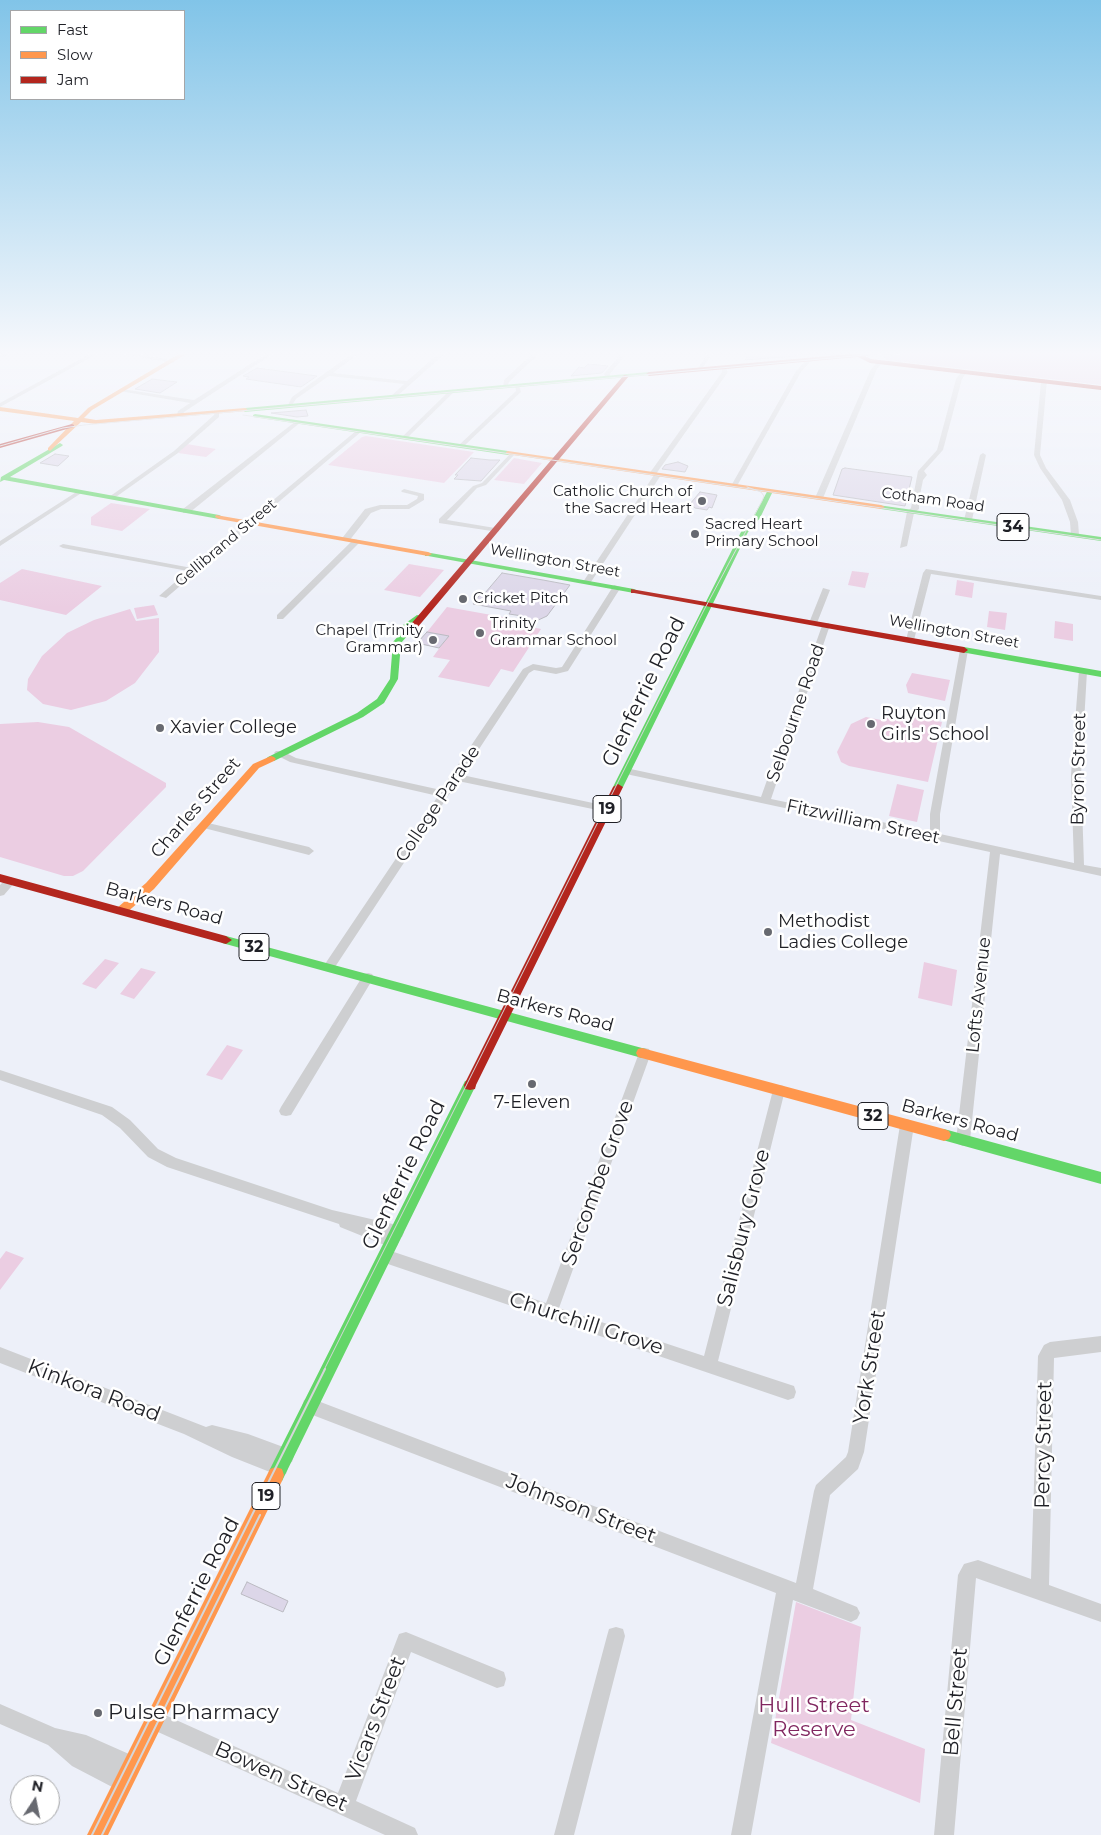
<!DOCTYPE html>
<html>
<head>
<meta charset="utf-8">
<style>
  body { margin:0 }
  #map { position:relative; width:1101px; height:1835px; overflow:hidden; background:#edf0f9; font-family:Montserrat,sans-serif }
  canvas { display:block }
  .legend { position:absolute; left:10px; top:10px; width:175px; height:90px; box-sizing:border-box; background:#fff; border:1px solid #a5a6a8; margin:0; padding:6px 9px; list-style:none; font-size:15px; color:#1f2026 }
  .legend li { display:flex; align-items:center; gap:10px; height:25px }
  .legend b { width:25px; border:1px solid #a5a6a8 }
  .north { position:absolute; left:10px; top:1775px; width:50px; height:50px; box-sizing:border-box; background:#fff; border:1px solid #a5a6a8; border-radius:50%; rotate:11deg; font-size:14px; font-weight:700; line-height:20px; text-align:center; color:#1f2026 }
  .north::after { content:''; display:block; margin:auto; width:18px; height:22px; background:#676970; clip-path:polygon(50% 0,100% 100%,50% 72%,0 100%) }
</style>
</head>
<body>
<div id="map">
<canvas width="1101" height="1835"></canvas>
<ul class="legend">
<li><b style="height:6px;background:#63d668"></b>Fast</li>
<li><b style="height:6px;background:#ff974d"></b>Slow</li>
<li><b style="height:6px;background:#b3261e"></b>Jam</li>
</ul>
<div class="north">N</div>
</div>
<script>
const ctx = document.querySelector('canvas').getContext('2d');
ctx.lineJoin = 'round';
function fill(path, color) {
  ctx.fillStyle = color;
  ctx.fill(path, 'evenodd');
}
function poly(rows) {
  const path = new Path2D();
  for (const r of rows) {
    path.moveTo(r[0], r[1]);
    for (let i = 2; i < r.length; i += 2) path.lineTo(r[i], r[i + 1]);
  }
  return path;
}
function stroke(path, color, width, dash) {
  ctx.strokeStyle = color;
  ctx.lineWidth = width;
  ctx.lineCap = dash ? 'butt' : 'round';
  ctx.setLineDash(dash || []);
  ctx.stroke(path);
}
function write(font, color, halo, rows, align = 'center') {
  ctx.font = font + ' Montserrat,sans-serif';
  ctx.lineWidth = 5;
  ctx.setLineDash([]);
  ctx.textBaseline = 'middle';
  ctx.strokeStyle = halo;
  ctx.fillStyle = color;
  for (const [text, x, y, turn = 0] of rows) {
    ctx.save();
    ctx.translate(x, y);
    ctx.rotate((+turn || 0) * Math.PI / 180);
    ctx.textAlign = isNaN(turn) ? turn : align;
    if (halo) ctx.strokeText(text, 0, 0);
    ctx.fillText(text, 0, 0);
    ctx.restore();
  }
}
fill(poly([
  [926,352,1101,352,1101,385,887,360,882,356],
  [366,436,474,452,444,483,328,465,362,437],
  [187,444,216,449,206,457,178,453],
  [514,458,542,463,524,484,494,480],
  [111,503,150,509,122,531,91,525,91,517],
  [409,564,444,570,420,597,384,590],
  [22,569,102,586,66,615,0,600,0,583],
  [852,571,869,573,865,588,848,585],
  [957,580,974,583,972,598,955,595],
  [154,605,158,615,137,619,134,608],
  [447,607,525,621,522,625,541,629,513,672,501,669,489,687,438,677,450,660,433,657,448,636,427,632],
  [130,609,136,621,159,618,159,652,135,683,106,701,71,710,43,704,27,690,28,679,42,656,67,633,94,620],
  [989,611,1007,613,1005,630,987,627],
  [1055,621,1073,624,1073,641,1054,638],
  [912,673,950,680,945,701,908,693,906,685],
  [866,717,881,720,889,717,906,720,918,717,942,722,928,782,849,766,841,762,837,752,851,724],
  [38,722,69,727,166,783,166,787,83,871,73,876,64,876,0,857,0,724],
  [897,784,924,790,917,822,889,816],
  [105,959,119,963,96,989,82,984],
  [924,962,957,970,952,1006,918,998],
  [141,968,156,972,134,999,120,994],
  [227,1045,243,1050,222,1080,206,1075],
  [6,1251,24,1258,0,1290,0,1259],
  [796,1602,861,1627,851,1720,925,1749,920,1803,771,1743]
]), '#ebcde2');
const building = poly([
  [750,352,797,352,797,356,745,360,750,352],
  [588,364,608,366,602,373,571,376,579,367,584,368,588,364],
  [257,368,317,376,301,387,246,379,249,377,243,376,257,368],
  [152,379,177,382,160,393,135,389,152,379],
  [306,410,308,416,297,417,271,413,306,410],
  [55,454,69,456,58,466,40,463,55,454],
  [471,458,490,460,500,460,481,481,454,479,458,475,455,475,471,458],
  [678,462,688,466,685,472,662,469,665,465,678,462],
  [845,468,912,477,905,506,833,495,842,469,845,468],
  [700,492,717,495,712,508,709,507,707,510,695,508,690,504,700,492],
  [502,573,543,580,570,585,547,616,534,622,525,620,522,616,509,614,511,611,473,604,482,592,485,593,502,573],
  [427,632,449,636,439,648,417,643,427,632],
  [247,1582,288,1601,283,1612,241,1594,247,1582]
]);
fill(building, '#dcd6e8');
stroke(building, '#babac1', 1);
fill(poly([
  [7,352,17,352,0,357,0,355,7,352],
  [93,352,101,352,0,407,0,403,93,352],
  [112,352,128,352,176,361,173,363,112,352],
  [269,352,276,352,184,412,182,417,177,416,178,411,190,403,119,391,122,389,194,400,269,352],
  [354,352,361,352,333,373,407,381,440,352,447,352,395,398,390,397,404,384,329,376,296,399,291,407,287,407,292,397,354,352],
  [534,352,541,352,509,382,507,388,503,388,504,380,534,352],
  [622,352,628,352,610,374,610,379,606,379,604,374,622,352],
  [708,352,714,352,701,370,697,370,708,352],
  [807,359,812,360,801,372,737,486,732,487,731,486,796,371,807,359],
  [878,361,883,362,877,369,823,498,817,499,815,498,871,369,878,361],
  [721,366,725,366,728,372,656,474,661,475,591,582,584,584,583,582,654,475,649,474,722,372,721,366],
  [962,371,967,372,962,379,943,450,924,471,927,475,923,480,919,500,919,509,914,513,907,546,900,548,907,512,911,508,918,471,937,450,956,379,962,371],
  [1044,379,1047,381,1040,455,1046,468,1070,500,1078,522,1079,535,1075,537,1071,535,1070,522,1062,500,1040,468,1034,455,1041,381,1044,379],
  [515,385,519,385,521,392,463,447,459,447,459,445,516,391,515,385],
  [450,390,455,391,406,439,402,439,402,437,450,390],
  [215,412,219,412,219,417,178,453,113,499,109,499,109,497,174,451,214,415,215,412],
  [296,421,301,422,189,513,183,513,183,509,296,421],
  [357,430,362,431,166,598,159,596,188,571,63,548,59,546,63,544,192,568,357,430],
  [512,452,515,454,514,455,486,485,477,488,447,520,495,528,499,530,498,532,439,523,439,519,473,486,482,483,512,452],
  [983,453,986,455,972,520,968,522,964,520,980,455,983,453],
  [404,489,424,494,424,500,409,509,381,509,371,513,349,541,343,541,343,537,365,509,380,505,407,505,417,499,418,496,402,492,401,491,404,489],
  [78,491,83,492,0,546,0,541,78,491],
  [354,539,361,541,283,619,277,619,277,615,354,539],
  [926,569,1101,596,1101,600,931,574,914,640,910,643,906,640,923,573,926,569],
  [614,585,621,587,568,671,556,674,534,670,529,673,462,775,607,806,612,809,611,811,607,812,458,781,333,970,325,970,323,967,325,964,438,796,290,762,276,755,274,753,276,751,282,751,296,758,441,790,523,669,533,664,556,668,562,667,614,585],
  [823,588,830,590,817,623,816,625,810,625,809,623,823,588],
  [823,623,829,623,830,625,771,799,930,832,930,814,960,650,964,647,968,650,940,814,940,834,1074,863,1071,775,1079,671,1083,668,1087,671,1081,775,1084,865,1101,868,1101,876,1000,854,970,1140,968,1144,963,1146,958,1144,956,1140,990,852,626,774,621,771,626,768,761,797,823,623],
  [204,822,309,847,314,851,309,855,200,827,199,825,204,822],
  [11,877,16,881,4,895,0,896,0,885,7,878,11,877],
  [368,973,372,974,374,977,291,1115,286,1116,281,1115,279,1111,281,1107,364,974,368,973],
  [645,1048,649,1049,651,1053,559,1308,704,1356,773,1090,774,1086,779,1085,784,1086,785,1090,718,1361,794,1386,796,1392,794,1398,788,1400,550,1319,385,1263,380,1261,378,1256,380,1251,385,1249,546,1303,639,1053,641,1049,645,1048],
  [0,1070,112,1107,130,1120,158,1149,176,1158,332,1210,397,1225,402,1227,404,1232,402,1237,398,1238,399,1241,397,1246,392,1248,340,1227,339,1224,167,1167,148,1157,120,1128,102,1115,0,1080,0,1070],
  [907,1119,912,1121,914,1125,864,1452,858,1469,830,1495,813,1589,857,1607,860,1613,857,1619,851,1622,793,1600,751,1835,731,1835,776,1593,310,1414,304,1412,302,1406,304,1400,310,1398,796,1583,814,1491,816,1485,846,1457,848,1452,900,1125,902,1121,907,1119],
  [1101,1336,1101,1352,1054,1358,1049,1585,1101,1604,1101,1622,976,1578,954,1835,934,1835,958,1575,964,1564,978,1560,1031,1579,1038,1356,1044,1345,1050,1342,1101,1336],
  [0,1347,206,1427,212,1425,248,1434,286,1448,292,1450,294,1456,292,1462,287,1464,288,1468,286,1474,280,1476,232,1457,184,1434,0,1363,0,1347],
  [616,1627,623,1629,625,1636,574,1835,554,1835,607,1636,609,1629,616,1627],
  [406,1632,504,1672,506,1679,504,1686,497,1688,411,1652,356,1801,415,1828,418,1835,385,1835,147,1727,144,1720,147,1713,154,1710,338,1793,399,1634,406,1632],
  [0,1704,55,1728,86,1735,138,1758,141,1765,138,1772,131,1775,125,1772,130,1775,133,1782,130,1789,123,1792,116,1789,72,1766,48,1745,0,1724,0,1704]
]), '#cecfd1');
fill(poly([
  [649,372,651,375,245,412,242,410,245,408,649,372],
  [255,414,508,451,511,453,508,455,253,417,253,415,255,414],
  [60,443,63,445,62,446,10,477,219,515,223,517,219,519,4,480,0,482,1,477,60,443],
  [768,490,773,491,760,518,748,532,623,787,618,790,614,789,613,787,741,532,753,517,768,490],
  [878,505,1101,537,1101,541,881,509,877,507,878,505],
  [425,552,634,589,638,591,634,593,428,556,425,556,425,552],
  [417,615,424,617,410,628,408,635,401,643,398,679,384,703,363,717,274,761,268,761,266,759,268,757,357,713,377,699,390,679,393,642,400,634,403,625,417,615],
  [964,647,1101,671,1101,677,961,652,960,650,964,647],
  [226,936,642,1048,646,1049,648,1053,646,1057,642,1058,222,943,220,940,222,937,226,936],
  [470,1080,475,1081,476,1085,282,1481,276,1483,270,1481,268,1475,270,1469,465,1081,470,1080],
  [944,1129,1101,1172,1101,1184,939,1139,937,1135,939,1131,944,1129]
]), '#63d668');
fill(poly([
  [182,352,190,352,92,410,84,418,96,420,245,408,247,409,247,411,96,424,81,422,50,451,48,450,48,448,74,421,0,411,0,407,78,418,88,408,182,352],
  [508,451,881,505,885,507,881,509,506,454,506,452,508,451],
  [216,515,428,552,432,554,428,556,219,519,215,517,216,515],
  [271,756,274,757,276,759,274,761,259,768,154,889,125,914,117,914,115,911,117,908,146,883,253,764,271,756],
  [642,1048,944,1129,949,1131,951,1135,949,1139,944,1141,638,1057,636,1053,638,1049,642,1048],
  [276,1467,282,1469,284,1475,282,1481,108,1835,87,1835,270,1469,276,1467]
]), '#ff974d');
fill(poly([
  [872,352,897,352,865,356,871,359,1101,386,1101,390,870,363,858,357,649,376,646,374,649,372,872,352],
  [624,375,629,376,417,628,411,628,411,624,624,375],
  [72,424,74,425,74,427,0,448,0,444,72,424],
  [631,589,964,647,968,650,964,653,634,593,631,593,631,589],
  [618,784,623,787,476,1085,475,1089,470,1090,465,1089,464,1085,613,787,618,784],
  [0,874,226,936,232,940,226,944,0,882,0,874]
]), '#b3261e');
stroke(poly([
  [243,415,1101,540],
  [0,446,63,428,84,425,899,352],
  [324,1370,704,610,762,501,764,496,761,492,747,487]
]), '#d5d6d9', 1);
stroke(poly([
  [92,1835,325,1369],
  [102,1835,260,1515]
]), '#d5d6d9', 2);
const sky = ctx.createLinearGradient(0, 0, 0, 609);
sky.addColorStop(0, '#81c4e8');
sky.addColorStop(0.58, '#f7f8fc');
sky.addColorStop(1, '#f7f8fc00');
ctx.fillStyle = sky;
ctx.fillRect(0, 0, 1101, 609);
for (const [x, y, r, color] of [
  [702,501,5,"#676970"],
  [695,534,5,"#676970"],
  [463,599,5,"#676970"],
  [480,633,5,"#676970"],
  [433,640,5,"#676970"],
  [871,724,5,"#676970"],
  [160,728,5,"#676970"],
  [768,932,5,"#676970"],
  [532,1084,5,"#676970"],
  [98,1713,5,"#676970"]
]) {
  const dot = new Path2D();
  dot.arc(x, y, r, 0, 2 * Math.PI);
  ctx.fillStyle = color;
  ctx.fill(dot);
  stroke(dot, '#fff', 2);
}
write('15px', '#1f2026', '#fff', [
  ["Catholic Church of",692,492,"right"],
  ["the Sacred Heart",692,509,"right"],
  ["Sacred Heart",705,525],
  ["Primary School",705,542],
  ["Cricket Pitch",473,599],
  ["Trinity",490,624],
  ["Grammar School",490,641],
  ["Chapel (Trinity",423,631,"right"],
  ["Grammar)",423,648,"right"]
], 'left');
write('15px', '#1f2026', '#fff', [
  ["Cotham Road",933,500,8],
  ["Gellibrand Street",226,543,-40],
  ["Wellington Street",555,561,10],
  ["Wellington Street",954,632,10]
]);
for (const [x, y, w] of [
  [1013,527,32],
  [607,809,28],
  [254,947,30],
  [873,1116,30],
  [266,1496,28]
]) {
  const box = new Path2D();
  box.roundRect(x - w / 2, y - 13.5, w, 27, 4);
  ctx.fillStyle = '#fff';
  ctx.fill(box);
  stroke(box, '#1f2026', 1);
}
write('bold 16px', '#1f2026', null, [
  ["34",1013,527],
  ["19",607,809],
  ["32",254,947],
  ["32",873,1116],
  ["19",266,1496]
]);
write('18px', '#1f2026', '#fff', [
  ["Selbourne Road",796,713,-71],
  ["Byron Street",1079,769,-89],
  ["College Parade",438,804,-56],
  ["Charles Street",196,808,-49],
  ["Fitzwilliam Street",863,822,12],
  ["Barkers Road",164,904,15],
  ["Lofts Avenue",979,995,-84],
  ["Barkers Road",555,1011,15],
  ["Barkers Road",960,1121,15]
]);
write('18px', '#1f2026', '#fff', [
  ["Ruyton",881,714],
  ["Girls' School",881,735],
  ["Xavier College",170,728],
  ["Methodist",778,922],
  ["Ladies College",778,943],
  ["7-Eleven",532,1103,"center"]
], 'left');
write('21px', '#1f2026', '#fff', [
  ["Glenferrie Road",644,692,-64],
  ["Glenferrie Road",404,1175,-64],
  ["Sercombe Grove",598,1183,-70],
  ["Salisbury Grove",744,1228,-76],
  ["Churchill Grove",586,1324,18],
  ["York Street",870,1367,-81],
  ["Kinkora Road",94,1391,21],
  ["Percy Street",1044,1445,-89],
  ["Johnson Street",581,1509,21],
  ["Glenferrie Road",197,1592,-63],
  ["Bell Street",956,1702,-85],
  ["Vicars Street",376,1719,-69],
  ["Bowen Street",281,1777,24]
]);
write('21px', '#812760', '#fff', [
  ["Hull Street",814,1706],
  ["Reserve",814,1730]
]);
write('21px', '#1f2026', '#fff', [
  ["Pulse Pharmacy",108,1713]
], 'left');
</script>
</body>
</html>
